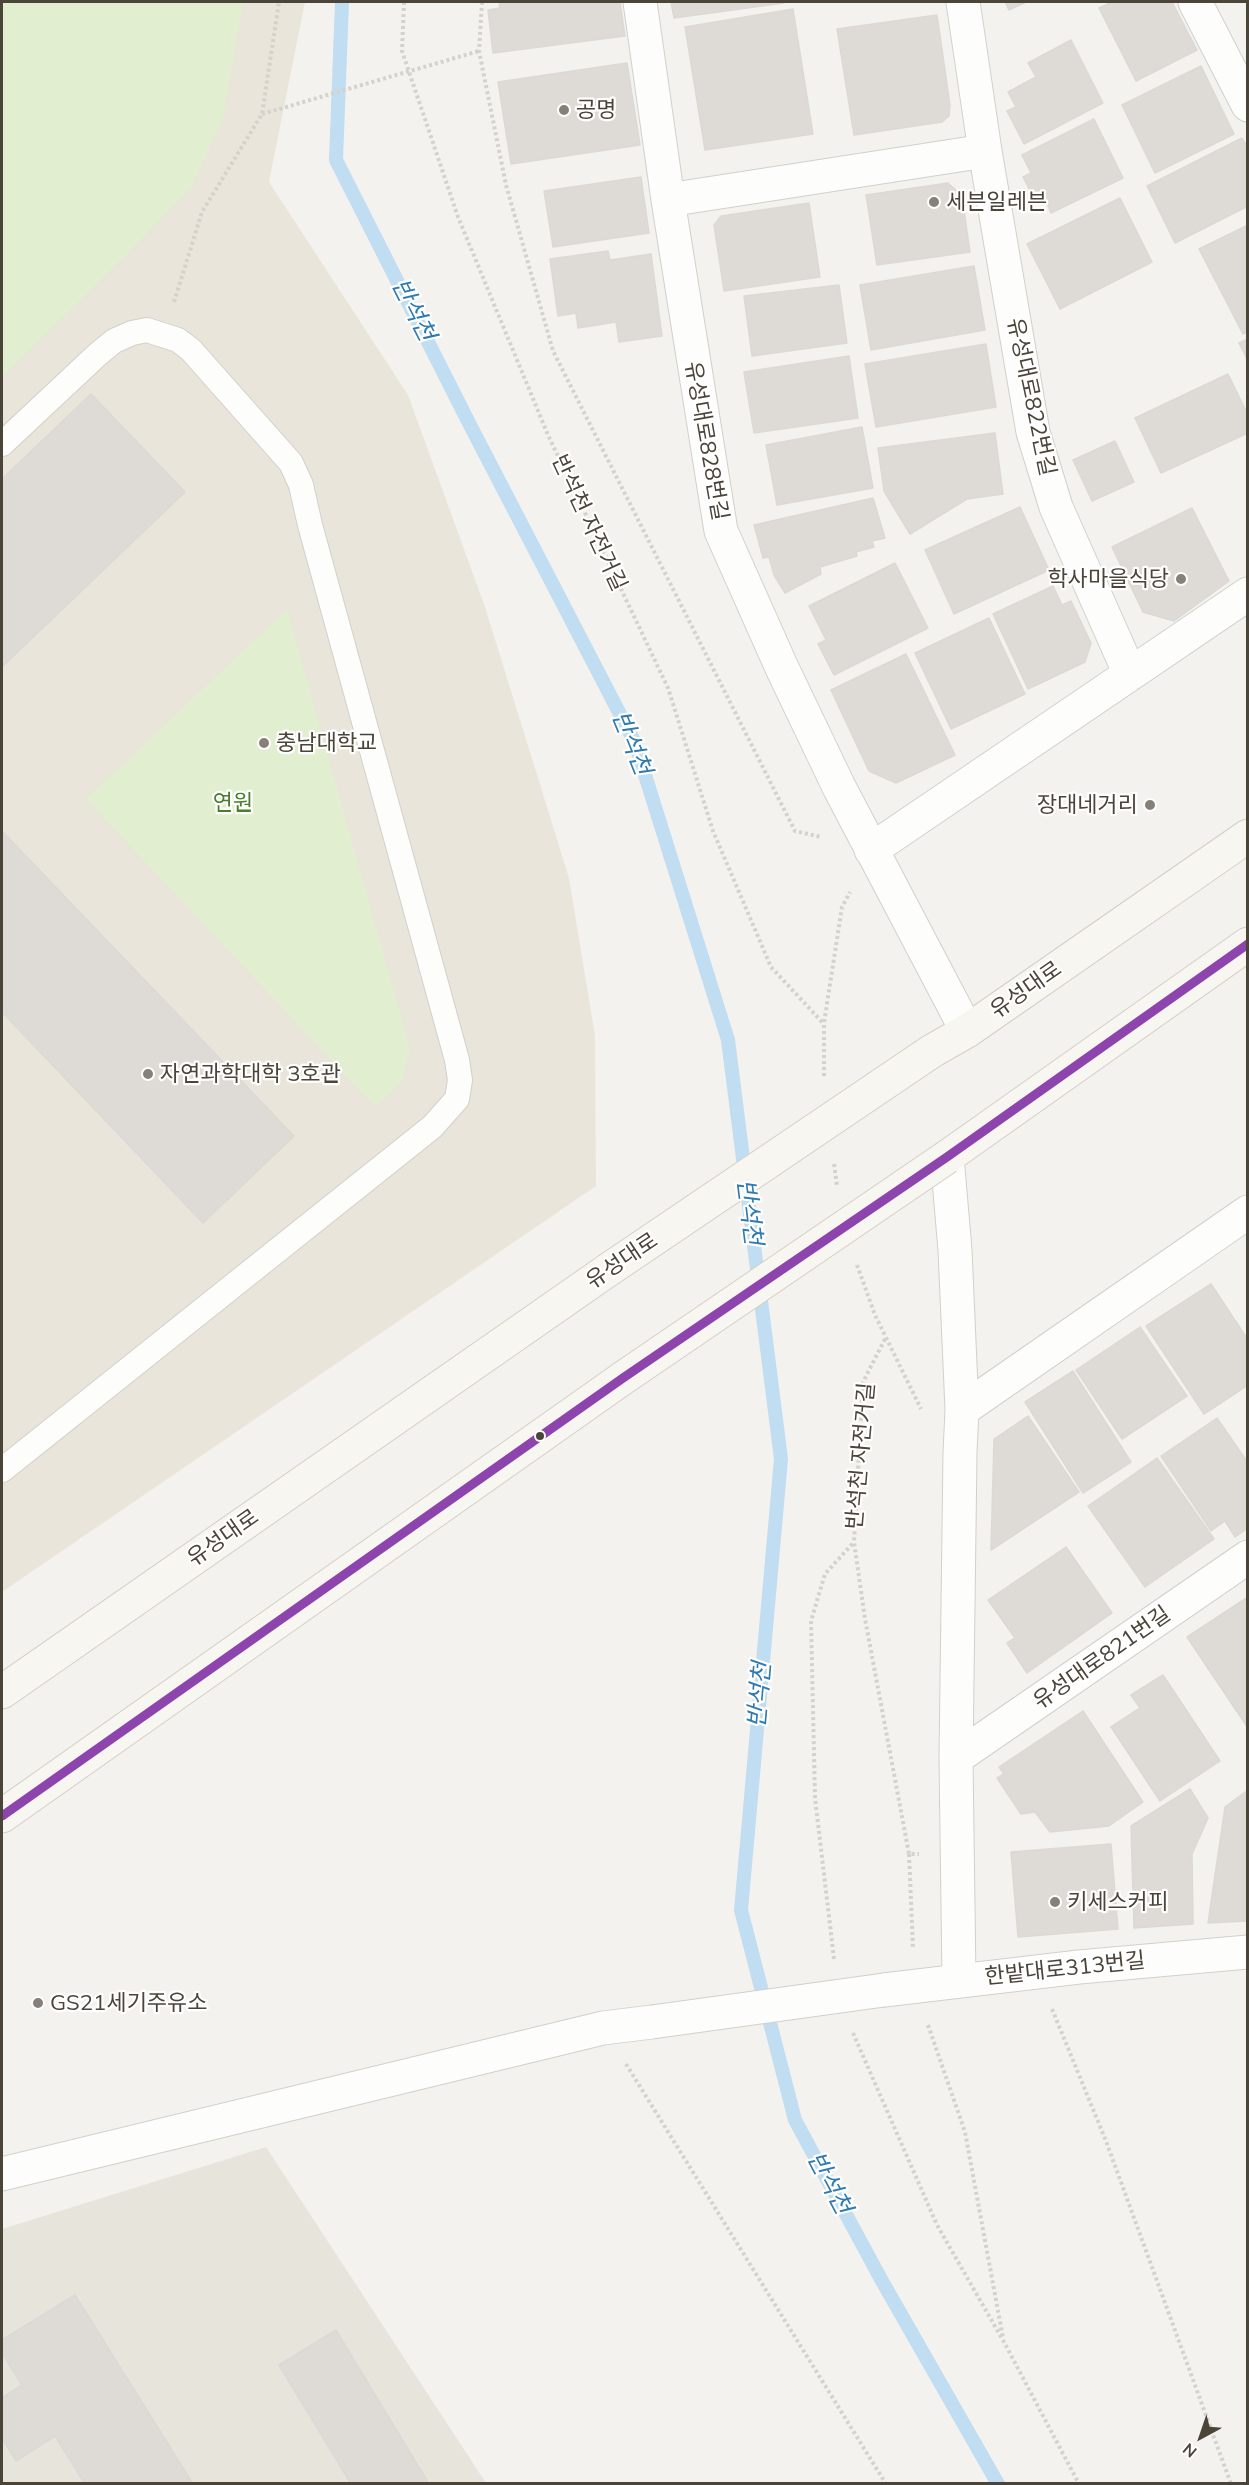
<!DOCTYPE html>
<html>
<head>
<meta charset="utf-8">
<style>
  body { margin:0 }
  #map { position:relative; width:1249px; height:2485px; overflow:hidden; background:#f4f2ee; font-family:Mulish,sans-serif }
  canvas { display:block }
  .frame { position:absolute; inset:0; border:3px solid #4b4439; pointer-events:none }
  .north { position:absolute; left:1171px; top:2407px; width:60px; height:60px; -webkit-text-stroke:4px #fff; paint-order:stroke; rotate:220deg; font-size:16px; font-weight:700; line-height:24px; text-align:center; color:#4b4439 }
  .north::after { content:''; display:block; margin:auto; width:21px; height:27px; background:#4b4439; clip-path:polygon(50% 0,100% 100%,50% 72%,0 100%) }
</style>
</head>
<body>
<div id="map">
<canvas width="1249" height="2485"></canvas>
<div class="frame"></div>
<div class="north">N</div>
</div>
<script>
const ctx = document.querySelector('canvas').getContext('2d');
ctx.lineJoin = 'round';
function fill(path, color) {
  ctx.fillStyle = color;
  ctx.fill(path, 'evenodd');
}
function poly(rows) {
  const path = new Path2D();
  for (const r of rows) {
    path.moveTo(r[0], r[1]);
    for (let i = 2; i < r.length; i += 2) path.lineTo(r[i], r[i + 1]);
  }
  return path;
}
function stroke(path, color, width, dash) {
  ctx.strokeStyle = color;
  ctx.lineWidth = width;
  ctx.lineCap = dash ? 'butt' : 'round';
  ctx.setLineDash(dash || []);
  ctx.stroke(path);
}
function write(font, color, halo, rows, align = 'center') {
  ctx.font = font + ' Mulish,"Noto Sans KR",sans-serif';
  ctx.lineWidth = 4.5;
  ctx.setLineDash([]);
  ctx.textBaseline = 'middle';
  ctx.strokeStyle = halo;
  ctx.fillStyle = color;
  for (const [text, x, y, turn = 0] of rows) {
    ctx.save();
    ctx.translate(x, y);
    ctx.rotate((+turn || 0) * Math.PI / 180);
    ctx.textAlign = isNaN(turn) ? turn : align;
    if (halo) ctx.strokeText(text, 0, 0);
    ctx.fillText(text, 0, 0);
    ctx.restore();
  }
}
fill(poly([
  [266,2147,486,2483,2,2484,2,2229]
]), '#e7e4dc');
fill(poly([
  [2,2,305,2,269,182,408,395,485,607,569,878,595,1036,596,1186,2,1592]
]), '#eae5da');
fill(poly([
  [2,2,243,2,223,119,191,187,126,255,2,377],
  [287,609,410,1049,402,1081,375,1107,86,799]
]), '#e1eecf');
stroke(poly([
  [342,2,336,160,470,425,635,743,728,1040,781,1459,741,1910,795,2120,882,2281,998,2484]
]), '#c0ddf1', 14);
const building = poly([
  [499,2,620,2,625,36,493,53,488,10,500,8,499,2],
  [671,2,784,2,784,3,674,18,671,2],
  [1005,2,1026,2,1009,10,1005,2],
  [1112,2,1172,2,1197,50,1136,81,1099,8,1112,2],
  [793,9,813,134,705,150,685,27,793,9],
  [937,15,950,105,949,116,942,122,854,135,837,29,937,15],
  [1071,40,1103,103,1024,144,1007,111,1016,107,1008,92,1036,77,1028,63,1071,40],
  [627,63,640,145,511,164,498,82,627,63],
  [1201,66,1234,134,1155,173,1122,105,1201,66],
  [1094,119,1123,178,1051,213,1044,196,1035,200,1023,177,1031,173,1022,155,1094,119],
  [1242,138,1248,148,1248,206,1175,243,1147,186,1242,138],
  [641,177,649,233,553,247,544,191,641,177],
  [948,183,962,196,970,252,877,265,866,195,948,183],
  [1120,198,1152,262,1060,309,1027,244,1120,198],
  [809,203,820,277,724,291,714,225,721,216,809,203],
  [1248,225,1248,331,1243,334,1199,249,1248,225],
  [608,251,610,260,651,254,662,336,619,342,616,322,578,328,576,313,558,316,550,259,608,251],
  [974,266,985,330,871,350,860,285,974,266],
  [839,285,847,343,752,356,744,296,839,285],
  [1248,339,1248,361,1239,343,1248,339],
  [986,344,996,407,876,427,865,364,986,344],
  [849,356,858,418,754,433,744,372,849,356],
  [1228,374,1248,415,1248,433,1161,473,1135,418,1228,374],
  [91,394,185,492,2,667,2,479,91,394],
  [862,427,873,488,777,505,766,445,862,427],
  [995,433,1003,494,967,499,910,534,884,491,878,448,995,433],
  [1115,441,1134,482,1092,501,1073,460,1115,441],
  [873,498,885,538,872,541,874,547,856,552,857,556,820,567,821,574,785,593,774,575,769,557,763,558,754,525,873,498],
  [1020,507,1049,570,954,614,925,550,1020,507],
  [1192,508,1229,581,1174,621,1143,612,1112,547,1192,508],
  [895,563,928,628,834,675,818,644,826,640,809,606,895,563],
  [1053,586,1062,605,1071,601,1091,643,1085,662,1028,689,993,614,1053,586],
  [989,618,1025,694,951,729,915,653,989,618],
  [906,654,955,755,896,783,869,771,831,690,906,654],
  [2,831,294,1136,203,1223,2,1012,2,831],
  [1211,1284,1248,1340,1248,1385,1204,1414,1146,1326,1211,1284],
  [1140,1327,1187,1396,1122,1439,1076,1370,1140,1327],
  [1073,1371,1131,1462,1083,1493,1025,1402,1073,1371],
  [1028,1416,1079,1492,991,1550,994,1439,1028,1416],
  [1217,1418,1248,1463,1248,1528,1235,1537,1225,1521,1211,1531,1161,1456,1217,1418],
  [1157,1458,1214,1539,1145,1587,1088,1506,1157,1458],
  [1066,1547,1112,1613,1027,1673,1007,1643,1015,1638,988,1600,1066,1547],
  [1248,1597,1248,1728,1187,1637,1248,1597],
  [1163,1675,1220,1761,1160,1801,1111,1727,1140,1708,1131,1695,1163,1675],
  [1083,1711,1143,1802,1109,1826,1050,1832,1035,1812,1021,1814,997,1778,1004,1774,999,1767,1083,1711],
  [1190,1789,1208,1818,1192,1854,1193,1924,1134,1928,1131,1826,1190,1789],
  [1245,1792,1248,1793,1248,1921,1208,1923,1225,1807,1245,1792],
  [1111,1844,1118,1929,1018,1937,1011,1852,1111,1844],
  [75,2295,193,2484,85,2484,55,2436,16,2461,2,2438,2,2398,22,2385,2,2353,2,2340,75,2295],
  [336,2330,429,2484,351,2484,279,2365,336,2330]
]);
fill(building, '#dedbd6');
stroke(building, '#dcd9d4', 1.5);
const service = poly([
  [2,444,97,355,114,341,132,333,147,330,178,340,191,350,291,463,301,485,310,525,457,1060,460,1080,457,1099,432,1127,2,1470]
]);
const minor = poly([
  [640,2,668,200,721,531,782,668,839,787,967,1031],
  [963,2,985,151,1033,432,1056,507,1130,674],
  [1195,2,1248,105],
  [668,200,985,151],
  [871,850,1248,594],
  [947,1157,955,1250,962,1410,960,1453,956,1758,959,1980],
  [962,1410,1248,1212],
  [956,1758,1248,1557],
  [884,1990,1079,1967,1248,1952],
  [2,2174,603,2028,652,2022]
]);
const secondary = poly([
  [932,1051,967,1031,1248,836],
  [947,1157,1248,944],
  [2,1692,608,1270],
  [2,1816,623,1378]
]);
stroke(service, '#d2d0cb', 26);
stroke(minor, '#d2d0cb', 35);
stroke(secondary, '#d3cfc5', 35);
stroke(poly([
  [404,2,402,51,458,217,548,435,668,688,713,831,771,967,823,1023],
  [482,2,479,51,506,185,553,351,795,831,821,837],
  [174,302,202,212,262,114,279,2],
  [824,1076,824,1023,842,907,850,892],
  [834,1164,837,1186],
  [857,1265,875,1315,921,1409],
  [885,1339,863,1382,854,1542,865,1619,909,1854,919,1854],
  [909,1854,913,1948],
  [834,1959,815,1798,811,1621,825,1574,854,1542],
  [1052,2009,1106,2141,1231,2484],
  [928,2025,965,2132,1003,2338],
  [853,2033,937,2225,1004,2342,1079,2484],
  [626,2064,886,2484]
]), '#d3d2cc', 4, [3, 3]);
stroke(service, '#fdfdfc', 24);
stroke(minor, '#fdfdfc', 33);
stroke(secondary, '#f7f6f1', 33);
const minorBridge = poly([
  [652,2022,884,1990]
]);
const secondaryBridge = poly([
  [608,1270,932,1051],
  [623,1378,947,1157]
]);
stroke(minorBridge, '#d2d0cb', 35, []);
stroke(secondaryBridge, '#d3cfc5', 35, []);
stroke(poly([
  [262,114,479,51]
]), '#d3d2cc', 4, [3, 3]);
stroke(minorBridge, '#fdfdfc', 33);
stroke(secondaryBridge, '#f7f6f1', 33);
stroke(poly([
  [2,1816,623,1378,947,1157,1248,944]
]), '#8e44ad', 9);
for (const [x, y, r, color] of [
  [564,110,6,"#868178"],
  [934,202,6,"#868178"],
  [1181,579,6,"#868178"],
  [264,743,6,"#868178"],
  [1150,805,6,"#868178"],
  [148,1074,6,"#868178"],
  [540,1436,5,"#4b4439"],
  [1055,1902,6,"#868178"],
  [38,2003,6,"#868178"]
]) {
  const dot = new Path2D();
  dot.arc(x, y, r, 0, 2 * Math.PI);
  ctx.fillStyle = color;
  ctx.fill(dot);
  stroke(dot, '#fff', 2);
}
write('22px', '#4b4439', '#fff', [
  ["공명",576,110],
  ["세븐일레븐",946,202],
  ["학사마을식당",1169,579,"right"],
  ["충남대학교",276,743],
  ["장대네거리",1138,805,"right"],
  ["자연과학대학 3호관",160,1074],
  ["키세스커피",1067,1902],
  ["GS21세기주유소",50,2003]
], 'left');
write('22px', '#4b4439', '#fff', [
  ["유성대로822번길",1031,397,78],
  ["유성대로828번길",706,441,80],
  ["반석천 자전거길",589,523,65],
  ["유성대로",1026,990,-35],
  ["유성대로",622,1261,-34],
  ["반석천 자전거길",861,1456,-85],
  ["유성대로",223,1538,-35],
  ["유성대로821번길",1102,1658,-35],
  ["한밭대로313번길",1065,1969,-6]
]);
write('22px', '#4a7f2a', '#fff', [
  ["연원",233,803]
]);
write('italic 24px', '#2e7ab2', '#fff', [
  ["반석천",413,310,63],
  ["반석천",631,743,68],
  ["반석천",749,1212,83],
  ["반석천",760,1695,-85],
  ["반석천",829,2183,62]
]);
</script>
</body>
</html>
